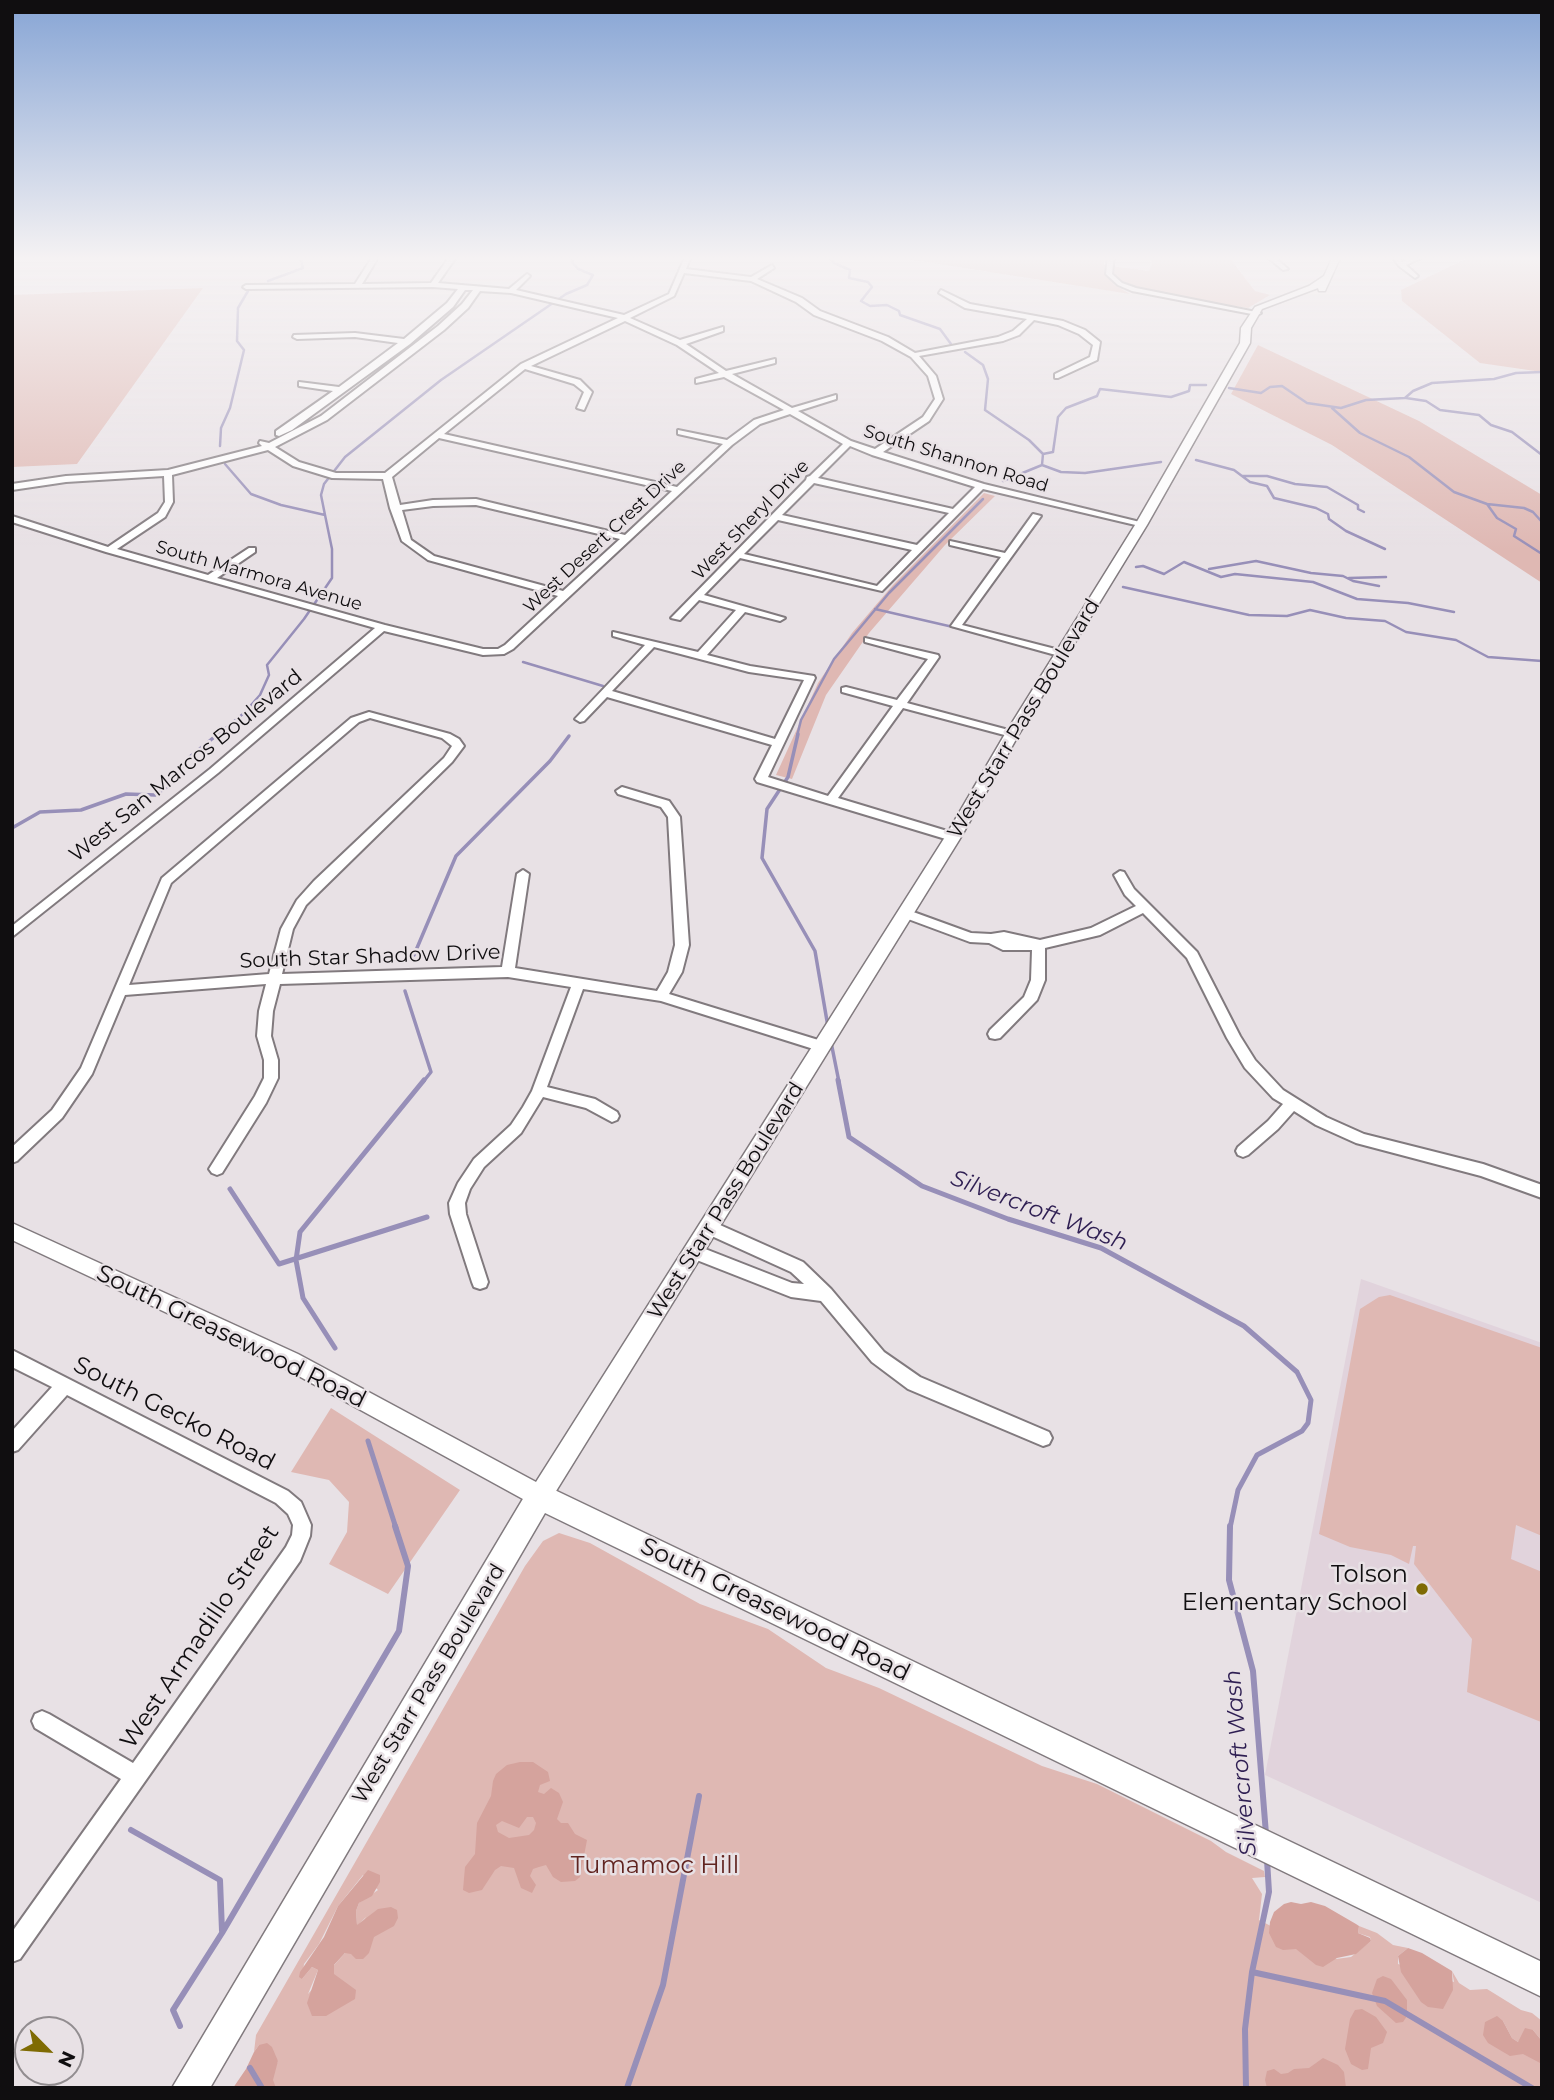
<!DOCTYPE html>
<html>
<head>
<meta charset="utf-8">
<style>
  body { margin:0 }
  #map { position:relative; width:1554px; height:2100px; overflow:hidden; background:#e8e1e5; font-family:Montserrat,sans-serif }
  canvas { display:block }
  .frame { position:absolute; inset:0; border:14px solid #100e10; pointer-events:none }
  .north { position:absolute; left:14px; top:2016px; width:70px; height:70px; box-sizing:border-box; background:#e8e1e5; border:2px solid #928d90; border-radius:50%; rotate:115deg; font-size:19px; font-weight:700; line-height:28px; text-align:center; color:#100e10 }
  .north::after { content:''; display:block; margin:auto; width:24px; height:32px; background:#7f6b03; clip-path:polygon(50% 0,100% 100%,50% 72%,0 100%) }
</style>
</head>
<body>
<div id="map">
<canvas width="1554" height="2100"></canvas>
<div class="frame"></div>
<div class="north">N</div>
</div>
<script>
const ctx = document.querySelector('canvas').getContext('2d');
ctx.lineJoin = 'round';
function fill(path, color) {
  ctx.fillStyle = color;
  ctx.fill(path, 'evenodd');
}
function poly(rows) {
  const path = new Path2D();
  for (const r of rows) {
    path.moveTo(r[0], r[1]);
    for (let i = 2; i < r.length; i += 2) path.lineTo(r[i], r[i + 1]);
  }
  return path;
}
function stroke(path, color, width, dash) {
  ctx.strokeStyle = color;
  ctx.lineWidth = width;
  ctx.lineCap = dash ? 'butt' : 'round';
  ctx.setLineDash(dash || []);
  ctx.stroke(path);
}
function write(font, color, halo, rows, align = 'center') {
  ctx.font = font + ' Montserrat,sans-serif';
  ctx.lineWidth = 5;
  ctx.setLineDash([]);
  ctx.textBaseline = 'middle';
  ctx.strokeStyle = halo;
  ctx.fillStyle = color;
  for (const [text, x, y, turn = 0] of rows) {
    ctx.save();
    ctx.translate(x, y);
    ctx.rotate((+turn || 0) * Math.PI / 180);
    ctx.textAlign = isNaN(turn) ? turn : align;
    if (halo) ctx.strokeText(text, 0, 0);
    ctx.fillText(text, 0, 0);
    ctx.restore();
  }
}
fill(poly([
  [1361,1279,1542,1343,1542,1903,1265,1775]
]), '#e1d3dc');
fill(poly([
  [888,256,1105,256,1104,265,1149,271,1152,264,1150,256,1228,256,1255,291,1270,295,1248,308,1227,305,1221,307,1156,296,1120,284,1113,284,1130,294],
  [1472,256,1542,256,1542,372,1480,363,1402,301,1401,290],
  [203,288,77,464,12,467,12,295],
  [1258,345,1419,421,1542,495,1542,583,1332,445,1231,394],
  [984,493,995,496,945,545,869,633,826,695,792,779,776,775,818,683,852,633,893,585],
  [1390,1295,1542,1348,1542,1536,1516,1525,1511,1559,1542,1572,1541,1722,1467,1692,1472,1639,1414,1564,1416,1546,1413,1546,1409,1564,1391,1555,1350,1547,1319,1534,1360,1309,1379,1297],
  [331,1408,460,1490,388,1594,329,1564,347,1532,349,1502,329,1480,291,1472],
  [559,1533,590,1543,700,1604,768,1629,826,1668,879,1688,1042,1766,1097,1784,1211,1841,1226,1852,1264,1871,1265,1877,1252,1878,1262,1894,1259,1920,1336,1959,1351,1957,1371,1941,1370,1937,1358,1933,1359,1926,1377,1933,1393,1945,1408,1948,1398,1956,1398,1964,1454,1982,1452,1971,1459,1983,1470,1990,1487,1989,1521,2010,1532,2013,1542,2021,1542,2041,1533,2030,1518,2042,1512,2038,1503,2021,1485,2022,1542,2062,1542,2088,266,2088,278,2061,259,2045,254,2052,256,2035,525,1566,543,1541],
  [363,1875,378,1890,359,1903,356,1911,357,1926,366,1917,346,1952,308,1994,318,1970,312,1967,302,1979,304,1964,319,1944,338,1906]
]), '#dfb8b3');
fill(poly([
  [520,1762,533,1762,548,1772,550,1781,540,1785,538,1792,544,1794,551,1788,559,1793,563,1802,557,1819,561,1823,568,1823,575,1834,587,1840,580,1877,575,1881,561,1882,553,1877,546,1865,539,1867,533,1869,530,1876,536,1885,532,1893,521,1888,514,1868,501,1866,495,1870,482,1890,469,1893,463,1890,465,1867,475,1854,477,1823,491,1796,493,1781,496,1774,507,1765],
  [527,1817,533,1817,536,1823,534,1830,529,1835,509,1838,498,1832,496,1825,502,1821,519,1828],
  [368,1870,380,1875,380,1882,372,1896,359,1903,356,1911,357,1925,378,1909,391,1907,397,1910,398,1918,394,1926,374,1937,369,1953,363,1959,356,1959,351,1954,345,1953,334,1965,334,1974,356,1990,355,1999,326,2016,312,2016,307,2003,318,1970,312,1967,302,1979,299,1977,300,1972,324,1937,338,1906],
  [1291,1902,1301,1904,1311,1902,1325,1906,1356,1924,1359,1926,1358,1933,1370,1938,1371,1941,1356,1954,1337,1958,1323,1967,1316,1965,1296,1949,1283,1950,1276,1947,1269,1933,1270,1922,1274,1912,1284,1904],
  [1408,1948,1422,1953,1452,1971,1453,1990,1443,2009,1428,2007,1421,2002,1401,1972,1398,1956],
  [1383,1976,1391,1979,1407,2000,1407,2016,1403,2022,1396,2023,1377,2006,1372,1993,1377,1979],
  [1362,2009,1376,2017,1387,2032,1383,2043,1371,2048,1368,2069,1362,2070,1351,2064,1345,2049,1350,2019,1355,2010],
  [1497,2016,1503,2021,1512,2038,1518,2042,1525,2028,1533,2030,1542,2041,1542,2064,1523,2054,1510,2056,1488,2043,1483,2035,1485,2022],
  [267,2043,272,2047,278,2061,273,2080,276,2088,233,2088,246,2069,254,2052,259,2045],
  [1323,2058,1338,2065,1344,2072,1346,2088,1267,2088,1265,2080,1267,2071,1274,2069,1281,2074,1288,2073,1294,2069,1309,2068]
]), '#d5a39d');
stroke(poly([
  [828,256,834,263,850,270,849,278,868,282,872,287,861,301,870,306,887,305,899,311,900,315,940,329,951,344],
  [268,281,303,268,300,256],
  [965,352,983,365,988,379,985,410,1029,440,1043,454,1042,465,1003,481],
  [1229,388,1261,393,1270,387,1282,386,1307,403,1341,408,1366,400,1405,398,1413,391,1432,383,1494,379,1516,373,1542,372],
  [1406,398,1426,401,1440,410,1479,415,1491,425,1512,432,1542,455],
  [1332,408,1360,433,1409,457,1454,492,1487,504,1497,518,1516,529,1514,536,1542,554],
  [220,446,221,428,230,408,244,350,237,341,238,308,248,291],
  [1043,454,1053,452,1058,417,1066,408,1097,396,1100,389,1171,397,1189,391,1190,385,1206,385],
  [1196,460,1234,470,1250,482,1267,486,1274,498,1316,508,1328,514,1329,519,1346,531,1385,549],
  [1042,465,1061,472,1085,473,1161,462],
  [1243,476,1267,476,1295,484,1327,487,1358,505,1358,509,1364,512],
  [1487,504,1524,508,1533,512,1542,522],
  [325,515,321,495,324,484,345,457,441,380,566,294,587,285,593,275,578,269,572,262,574,256],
  [1136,567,1143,566,1164,574,1184,562,1221,577,1235,574,1313,582,1357,599,1408,603,1454,612],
  [1209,569,1256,561,1311,573,1343,576,1353,581,1379,586],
  [1349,578,1386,577],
  [1123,587,1249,615,1287,616,1310,610,1346,618,1385,621,1406,632,1456,640,1488,657,1542,661],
  [875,609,953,627],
  [523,662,603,686],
  [216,736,244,713,260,695,269,675,267,665,304,619,332,578,332,549,325,515,281,505,251,494,225,464],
  [797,736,801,720,834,659,889,593,983,499]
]), '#978fb8', 2.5);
stroke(poly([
  [798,734,788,777,767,809,762,858,815,951,828,1027],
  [12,828,40,812,81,810,126,794,155,795,172,783,186,760,218,734],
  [414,955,456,856,550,761,569,736],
  [405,991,431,1072,423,1082],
  [831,1042,839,1082]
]), '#978fb8', 3.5);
stroke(poly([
  [838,1080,849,1137,922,1186,1008,1219,1101,1248,1244,1326,1297,1372,1311,1400,1308,1423,1302,1431,1257,1455,1238,1490,1230,1528],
  [230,1189,279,1264,427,1217],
  [335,1348,303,1298,296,1260,300,1232,424,1080],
  [368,1441,396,1528]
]), '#978fb8', 5);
stroke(poly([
  [1230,1526,1229,1580,1253,1671,1266,1834],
  [131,1830,220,1880,222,1931],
  [1252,1972,1385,2001,1532,2088],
  [180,2026,173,2010,222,1933,399,1631,408,1566,395,1526],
  [250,2068,262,2088],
  [627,2088,663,1985,699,1796],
  [1246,2088,1245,2029,1252,1972,1269,1892,1267,1860]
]), '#978fb8', 6);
const minor = poly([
  [373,256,379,256,362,284,431,283,450,256,457,256,438,283,509,289,527,274,530,276,516,290,624,315,669,294,685,257,690,258,686,269,751,277,772,265,774,268,757,279,802,298,820,311,888,337,915,353,998,337,1013,331,1027,319,965,308,939,293,941,290,970,304,1063,321,1085,330,1100,342,1097,360,1058,378,1055,378,1055,374,1090,357,1093,345,1079,334,1058,325,1034,320,1019,335,1003,341,919,356,936,376,943,399,929,421,883,452,984,484,1144,523,1144,527,983,489,882,591,740,558,704,595,785,618,780,621,745,612,707,655,750,666,814,676,815,678,768,777,828,796,893,706,842,692,842,688,846,687,897,700,928,659,865,642,865,638,938,655,939,657,907,703,1016,732,1016,736,1012,737,903,708,838,798,957,834,959,837,957,840,949,840,757,782,755,779,772,745,607,697,584,721,580,722,575,719,645,645,613,636,613,632,698,652,736,610,699,600,680,620,671,618,806,480,807,477,810,476,843,444,790,414,760,424,732,445,513,649,504,654,483,655,384,631,218,773,12,937,12,926,210,769,375,628,106,552,12,522,12,516,108,547,158,513,165,502,164,476,66,482,12,490,12,484,66,476,168,470,262,446,259,443,260,441,269,443,321,416,438,326,462,304,473,290,465,290,453,307,410,344,292,430,279,436,276,435,276,431,333,391,299,386,299,382,339,387,398,343,355,337,297,339,293,337,294,335,355,333,404,339,447,303,458,289,433,287,246,289,243,287,246,285,355,284,373,256],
  [684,273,751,281,796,302,814,315,882,341,911,357,928,376,935,399,923,417,875,449,851,441,798,411,836,399,836,395,792,408,732,374,775,363,775,359,726,371,686,344,723,331,723,327,680,340,630,318,674,296,684,273],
  [480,291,511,293,618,318,521,364,385,473,336,473,299,462,275,447,327,420,444,330,468,308,480,291],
  [625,321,677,345,719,373,696,379,696,383,724,377,784,410,754,420,727,440,678,430,678,434,723,444,677,487,444,434,525,369,574,384,584,392,577,408,584,410,592,392,580,380,531,366,625,321],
  [439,438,672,491,625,535,476,499,433,500,400,505,392,477,439,438],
  [850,446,872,455,975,487,953,509,818,478,850,446],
  [268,450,293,466,332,478,383,479,390,508,402,541,428,560,558,596,505,645,498,649,483,649,385,625,217,578,255,552,255,548,249,548,208,575,117,549,165,517,173,502,172,475,268,450],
  [814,483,949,513,917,545,782,515,814,483],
  [476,505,620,539,563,591,434,556,411,540,402,510,433,506,476,505],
  [778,520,912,550,877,586,744,554,778,520],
  [654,647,749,672,804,680,775,739,612,691,654,647],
  [1108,256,1114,256,1112,274,1122,283,1136,288,1261,313,1257,315,1132,291,1118,285,1106,274,1108,256],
  [1266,256,1273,256,1288,269,1283,270,1266,256],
  [1392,256,1398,256,1402,262,1416,256,1425,256,1406,265,1418,276,1415,278,1399,266,1392,256],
  [1033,514,1041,516,962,625,1067,652,1067,656,1063,657,951,626,1001,557,950,545,950,541,1005,553,1033,514],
  [369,712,450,734,459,739,464,746,452,762,306,905,293,929,282,974,502,967,517,874,523,870,529,874,515,968,657,991,668,972,675,945,668,817,661,807,618,794,616,791,622,787,669,801,680,817,689,945,682,972,669,994,828,1043,830,1047,823,1052,661,1001,583,989,547,1087,595,1099,617,1112,619,1116,617,1120,612,1122,586,1108,543,1097,521,1133,484,1167,470,1189,465,1203,466,1214,488,1282,486,1287,480,1289,474,1287,472,1282,450,1214,449,1203,458,1183,474,1159,511,1125,523,1107,532,1091,571,987,508,977,280,984,273,1011,271,1036,278,1060,278,1078,266,1103,222,1173,217,1175,212,1173,209,1169,255,1096,264,1078,264,1060,257,1036,259,1011,266,984,125,995,92,1074,62,1118,17,1161,12,1163,12,1147,52,1110,81,1068,162,878,351,718,369,712],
  [370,718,442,738,452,746,444,758,314,881,297,900,281,929,269,974,129,985,171,883,359,722,370,718],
  [1120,871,1124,872,1134,889,1197,952,1240,1036,1255,1060,1283,1090,1326,1117,1364,1134,1483,1164,1542,1185,1542,1198,1481,1176,1356,1143,1316,1125,1294,1111,1278,1129,1248,1155,1243,1157,1238,1155,1236,1151,1238,1147,1268,1121,1283,1104,1273,1098,1245,1068,1227,1038,1187,958,1143,913,1100,935,1045,948,1045,980,1037,1000,1000,1038,995,1039,990,1038,988,1034,990,1030,1024,997,1031,980,1032,950,1003,950,989,943,970,942,900,916,899,913,905,909,971,933,991,934,1004,932,1040,940,1091,928,1136,906,1125,895,1114,875,1120,871],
  [711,1221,803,1262,831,1289,884,1352,920,1377,1049,1432,1052,1438,1049,1444,1043,1446,908,1389,872,1362,821,1301,791,1297,689,1257,687,1252,689,1247,695,1245,792,1283,804,1284,791,1272,705,1233,703,1228,705,1223,711,1221],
  [12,1350,288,1491,301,1502,311,1525,310,1536,300,1561,20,1959,12,1962,12,1932,121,1779,35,1728,32,1721,35,1714,42,1711,49,1714,133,1763,286,1547,292,1535,293,1525,288,1514,276,1503,67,1395,18,1450,12,1452,12,1431,52,1387,12,1367,12,1350]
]);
const tertiary = poly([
  [1333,256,1341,256,1325,291,1319,291,1318,288,1262,309,1251,328,1250,343,1147,525,1019,734,961,837,548,1504,540,1507,532,1504,284,1368,12,1240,12,1223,298,1354,536,1482,945,837,1005,734,1135,525,1240,343,1241,328,1255,307,1309,286,1324,276,1333,256]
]);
const secondary = poly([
  [540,1483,1542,1962,1542,1997,545,1513,210,2088,172,2088,530,1487,540,1483]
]);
stroke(minor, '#817a7e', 4);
stroke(tertiary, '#817a7e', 3);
stroke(secondary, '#817a7e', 3);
fill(minor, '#fff');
fill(tertiary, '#fff');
fill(secondary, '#fff');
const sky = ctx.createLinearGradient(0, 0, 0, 550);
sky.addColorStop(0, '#87a5d5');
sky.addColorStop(0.47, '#f5f2f3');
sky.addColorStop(1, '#f5f2f300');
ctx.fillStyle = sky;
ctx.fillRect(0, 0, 1554, 550);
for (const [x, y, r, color] of [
  [1422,1589,7,"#7f6b03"]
]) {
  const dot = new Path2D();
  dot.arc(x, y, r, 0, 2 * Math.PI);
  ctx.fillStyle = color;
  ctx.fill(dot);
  stroke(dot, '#e8e1e5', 2.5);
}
write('18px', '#100e10', '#e8e1e5', [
  ["South Shannon Road",956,459,17],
  ["West Sheryl Drive",751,520,-46],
  ["West Desert Crest Drive",605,537,-43],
  ["South Marmora Avenue",259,576,16]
]);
write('21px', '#100e10', '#e8e1e5', [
  ["West Starr Pass Boulevard",1024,719,-59],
  ["West San Marcos Boulevard",186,766,-39],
  ["South Star Shadow Drive",370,957,-2],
  ["West Starr Pass Boulevard",726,1201,-58],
  ["West Starr Pass Boulevard",429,1684,-59]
]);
write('italic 23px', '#2e1e52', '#e8e1e5', [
  ["Silvercroft Wash",1039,1211,21],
  ["Silvercroft Wash",1241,1763,-95]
]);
write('24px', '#100e10', '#e8e1e5', [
  ["South Greasewood Road",231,1337,26],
  ["South Gecko Road",174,1414,27],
  ["South Greasewood Road",775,1610,26],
  ["West Armadillo Street",200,1637,-56]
]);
write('24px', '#100e10', '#e8e1e5', [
  ["Tolson",1408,1575],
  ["Elementary School",1408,1603]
], 'right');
write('24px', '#612420', '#e8e1e5', [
  ["Tumamoc Hill",655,1866]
]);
</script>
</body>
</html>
